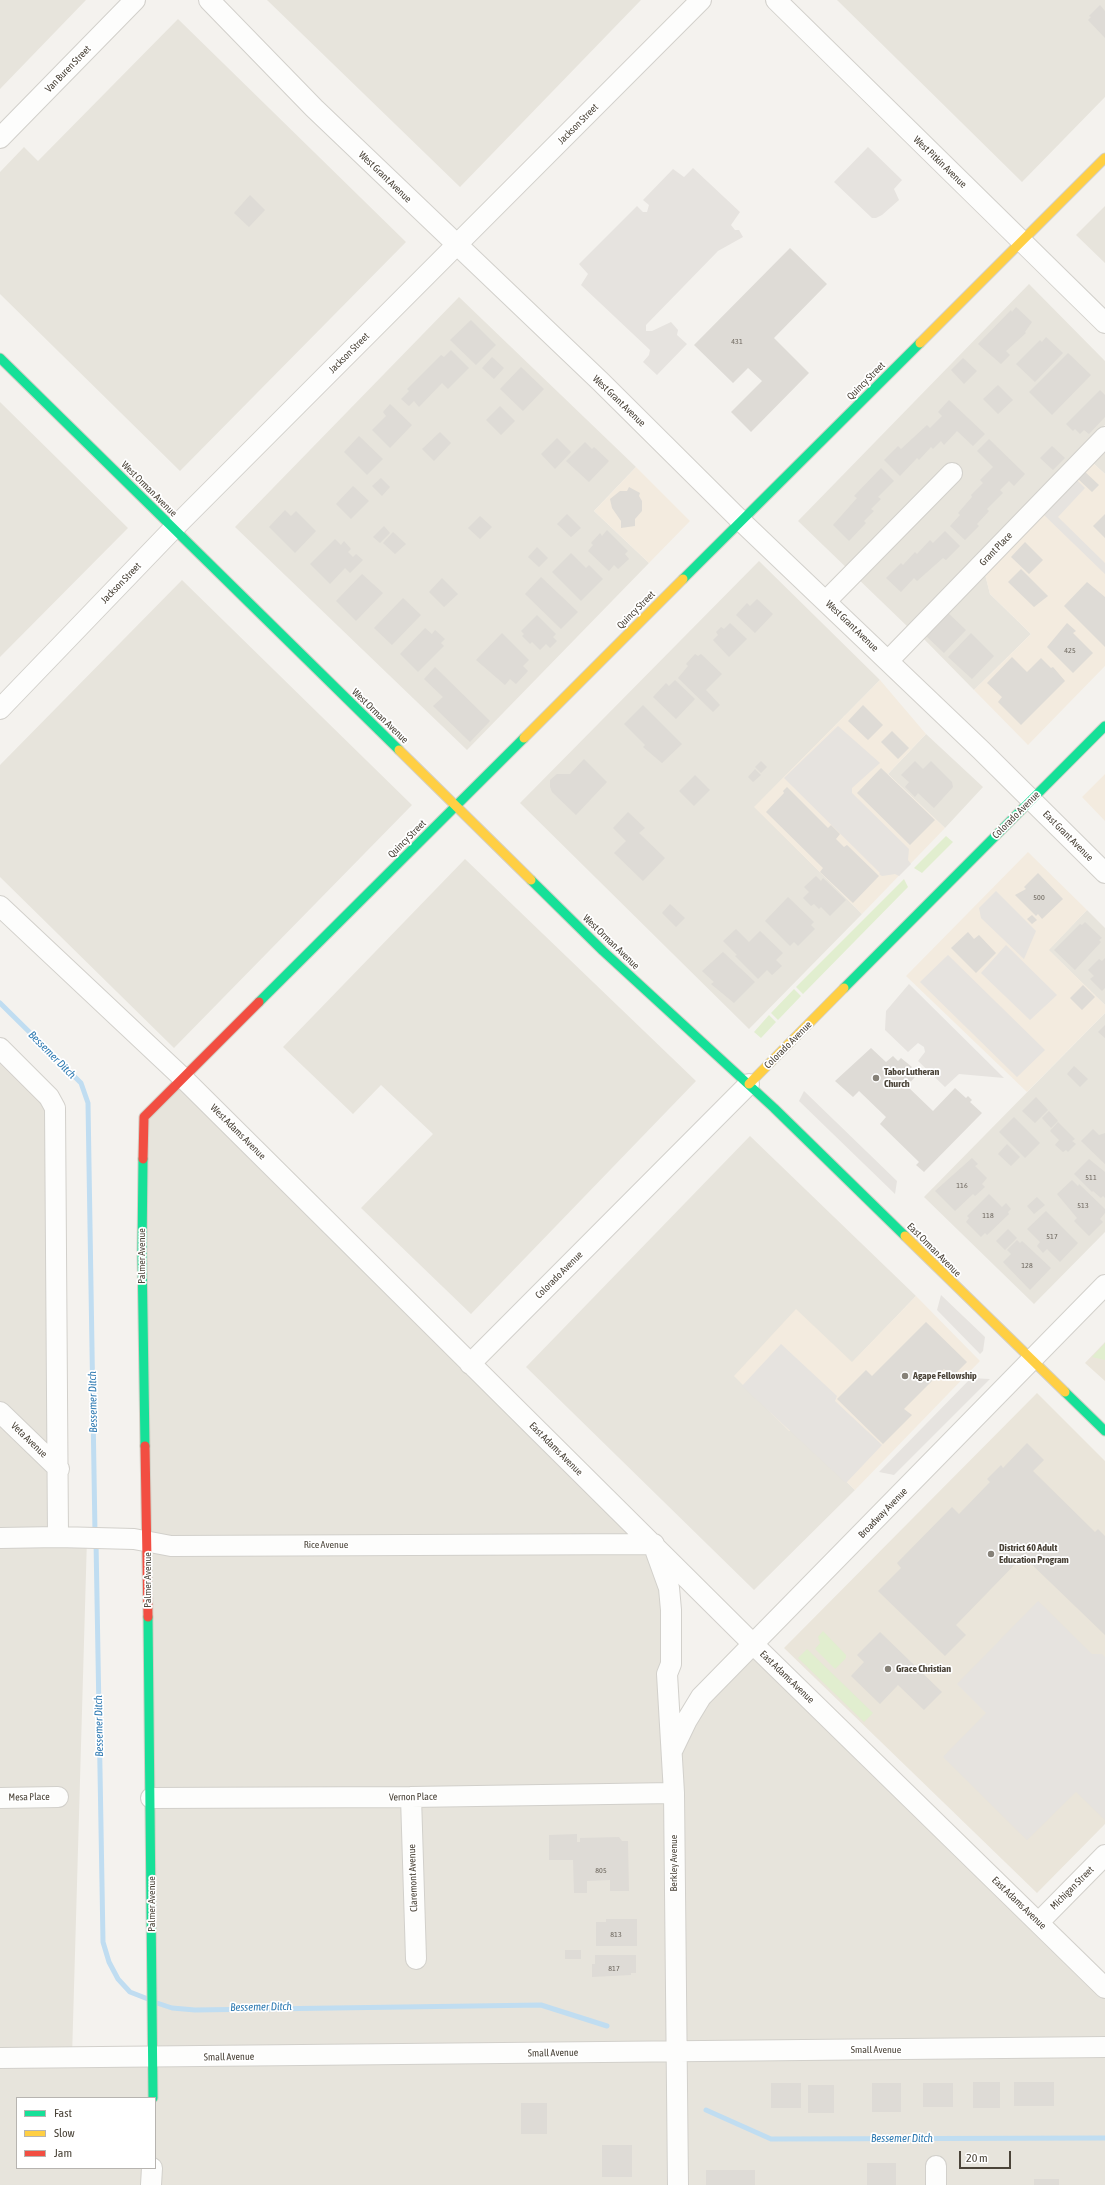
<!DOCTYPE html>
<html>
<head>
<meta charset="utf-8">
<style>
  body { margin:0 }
  #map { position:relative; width:1105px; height:2185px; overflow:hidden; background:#f4f2ee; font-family:"Asap Condensed",sans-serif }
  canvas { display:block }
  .legend { position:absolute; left:16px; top:2097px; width:140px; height:72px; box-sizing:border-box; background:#fff; border:1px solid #b7b4b0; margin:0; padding:5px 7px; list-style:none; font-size:12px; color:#4b4439 }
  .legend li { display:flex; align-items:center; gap:8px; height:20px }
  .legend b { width:20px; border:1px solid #b7b4b0 }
  .scale { position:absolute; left:959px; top:2151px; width:52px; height:18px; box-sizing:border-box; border:2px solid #4b4439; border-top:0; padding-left:5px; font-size:12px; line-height:14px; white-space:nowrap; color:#4b4439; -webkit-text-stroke:3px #fff; paint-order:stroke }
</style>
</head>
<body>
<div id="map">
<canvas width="1105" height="2185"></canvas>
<ul class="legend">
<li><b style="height:5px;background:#16e098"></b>Fast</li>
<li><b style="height:5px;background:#ffcf43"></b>Slow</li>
<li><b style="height:5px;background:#f24e42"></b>Jam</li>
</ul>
<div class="scale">20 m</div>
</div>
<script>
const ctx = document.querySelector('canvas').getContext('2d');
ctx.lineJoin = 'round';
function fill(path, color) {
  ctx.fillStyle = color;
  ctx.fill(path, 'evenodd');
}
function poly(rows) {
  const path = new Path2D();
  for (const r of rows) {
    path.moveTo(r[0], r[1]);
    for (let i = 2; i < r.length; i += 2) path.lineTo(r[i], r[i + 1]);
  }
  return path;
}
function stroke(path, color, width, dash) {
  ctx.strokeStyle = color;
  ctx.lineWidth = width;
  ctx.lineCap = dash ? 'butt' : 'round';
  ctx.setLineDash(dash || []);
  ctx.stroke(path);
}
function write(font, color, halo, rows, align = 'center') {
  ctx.font = font + ' "Asap Condensed",sans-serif';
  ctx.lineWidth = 3.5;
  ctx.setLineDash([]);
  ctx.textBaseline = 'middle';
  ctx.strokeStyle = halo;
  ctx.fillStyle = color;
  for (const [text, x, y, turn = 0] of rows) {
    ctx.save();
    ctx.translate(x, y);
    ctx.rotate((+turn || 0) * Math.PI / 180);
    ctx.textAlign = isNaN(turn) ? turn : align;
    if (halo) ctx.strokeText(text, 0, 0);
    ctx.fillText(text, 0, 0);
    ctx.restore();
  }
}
fill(poly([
  [0,0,86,0,0,89],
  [267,0,641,0,460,187],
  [837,0,1105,0,1105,97,1022,182],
  [178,19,406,242,180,471,0,294,0,172,24,147,38,161],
  [1105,206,1105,263,1076,235],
  [1029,284,1105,361,1105,425,908,627,798,521],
  [459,297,636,467,594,511,649,563,467,750,235,527],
  [0,402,128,528,0,657],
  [1105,448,1105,474,1092,462],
  [759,561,880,680,755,807,862,914,749,1029,520,803],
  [984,570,990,594,1031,634,974,690,920,635],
  [182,580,412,805,174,1048,0,877,0,765],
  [926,734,983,787,945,828,888,774],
  [465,859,696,1081,471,1314,361,1208,433,1134,381,1085,353,1114,283,1047],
  [1087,910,1105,928,1105,1005,1048,950],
  [1105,1013,1105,1232,1034,1304,924,1197],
  [0,1048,49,1097,58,1537,87,1538,72,2057,153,2058,144,1117,183,1078,654,1544,666,1576,673,1748,754,1645,1105,1988,1105,2185,0,2185],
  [17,2098,155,2098,155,2168,17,2168],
  [750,1136,916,1296,852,1363,794,1430,855,1490,754,1590,526,1367]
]), '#e7e4dc');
fill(poly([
  [1092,462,1105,474,1105,666,1028,745,974,690,1031,634,990,594,984,570],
  [636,467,690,521,649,563,594,511],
  [880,680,926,734,888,774,945,828,862,914,754,807],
  [1105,774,1105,821,1082,797],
  [1028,852,1087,910,1049,950,1105,1005,1105,1013,1027,1092,906,976],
  [916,1296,980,1361,855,1490,794,1431,789,1431,734,1376,796,1309,852,1362]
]), '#f3ebdf');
fill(poly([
  [1105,1342,1105,1381,1085,1363],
  [1037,1393,1105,1461,1105,1824,1037,1893,784,1648]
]), '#eae5da');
fill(poly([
  [946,836,953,842,922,873,914,868],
  [904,879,908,887,803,994,796,987],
  [794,989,801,996,778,1020,771,1013],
  [769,1015,776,1022,761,1038,754,1032],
  [1105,1343,1105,1360,1092,1357],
  [823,1631,846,1655,846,1658,835,1669,815,1649,820,1643,818,1637],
  [807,1649,873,1713,864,1722,798,1658]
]), '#e1eecf');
fill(poly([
  [868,147,902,180,894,189,899,200,882,215,876,218,872,218,834,182],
  [693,168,740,212,731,225,735,230,739,230,743,237,718,251,646,325,646,331,652,331,671,322,678,330,677,335,687,344,657,375,643,362,649,355,650,350,581,285,588,274,579,264,637,206,643,212,647,212,649,205,643,200,673,169,684,177],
  [1076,479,1085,488,1058,517,1105,563,1105,574,1043,514],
  [838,726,880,763,852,788,852,793,909,849,908,860,911,864,899,876,895,874,882,876,879,874,880,873,784,778],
  [996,891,1036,931,1024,959,981,918,979,908],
  [1006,945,1057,995,1030,1020,981,973],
  [948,955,1045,1050,1017,1077,920,982],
  [909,984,1004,1078,959,1074,945,1087,918,1061,925,1052,924,1047,918,1043,908,1052,885,1030,886,1011],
  [804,1091,897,1181,895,1194,799,1101],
  [941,1295,985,1337,983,1351,980,1354,937,1310],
  [781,1344,837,1396,835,1401,882,1445,846,1483,742,1386],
  [971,1378,990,1379,894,1475,879,1472],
  [1038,1601,1092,1654,1102,1654,1105,1657,1105,1820,1076,1792,1027,1840,943,1757,986,1713,957,1684]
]), '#e6e3df');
stroke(poly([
  [0,1003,81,1083,88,1103,95,1533],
  [96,1541,103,1942,109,1962,118,1979,130,1992,148,1999],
  [157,2003,172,2008,195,2010,541,2005,607,2026],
  [706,2110,771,2139,1105,2138]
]), '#c0ddf1', 5);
fill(poly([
  [1100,5,1105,11,1105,38,1088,20,1091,17,1089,16],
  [250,195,265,210,249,227,234,213],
  [790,248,827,284,774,338,809,373,751,432,731,412,762,381,748,368,733,383,694,345],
  [1016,307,1032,322,1025,332,1026,333,1006,351,1010,355,1001,364,978,344,1011,310,1012,312],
  [471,320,496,345,476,365,450,340],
  [1046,337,1063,353,1035,382,1016,364,1040,340,1042,342],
  [451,350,469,368,448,389,442,383,419,407,414,401,409,406,401,399,409,391,407,389,441,355,444,357],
  [1068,353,1091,375,1052,415,1029,392],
  [492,357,504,368,494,379,482,368],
  [963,358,977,371,964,384,951,370],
  [521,367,544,389,523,411,500,389],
  [998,385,1013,400,998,414,983,399],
  [1100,390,1105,395,1105,417,1089,434,1084,430,1080,434,1075,429,1073,431,1066,424],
  [949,400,985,434,973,446,957,431,944,445,941,441,933,449,931,447,919,460,917,458,900,476,884,460,898,446,901,449,927,425,930,428,942,416,938,412],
  [390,404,412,425,390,448,372,430,386,416,383,412],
  [500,406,515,421,501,435,486,420],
  [440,432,451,443,434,461,422,449],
  [359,436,383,459,367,475,344,452],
  [557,438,571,452,555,469,541,454],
  [989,439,1025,474,1014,486,1009,481,1000,490,1003,493,987,509,989,511,977,524,979,526,965,540,950,526,960,515,958,513,972,497,971,495,983,483,980,480,993,467,977,451],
  [585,442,592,449,594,447,609,461,589,482,566,461],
  [1052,446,1065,458,1053,470,1040,458],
  [881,468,894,481,878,497,881,499,871,509,874,511,864,521,866,523,849,541,833,525,857,498,854,496],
  [1083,470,1099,485,1092,492,1076,477],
  [381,478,390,487,382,496,372,486],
  [353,486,369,501,351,519,336,504],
  [629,487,640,493,639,496,642,501,642,511,635,519,635,526,621,528,621,521,612,508,610,499,620,491,627,491],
  [285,510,291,516,296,511,316,531,295,553,269,527],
  [567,514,581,528,571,537,557,524],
  [1105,514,1105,538,1093,526],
  [480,516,492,527,480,539,468,528],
  [384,526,390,533,380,543,373,537],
  [607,530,628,551,625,554,629,559,618,569,614,565,609,571,588,551,593,545,591,543,600,533,602,536],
  [945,531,960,546,946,560,943,558,917,581,914,578,901,592,886,578,901,563,903,565,915,552,917,554,930,540,933,543],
  [393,532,406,544,395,554,383,543],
  [335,539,341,545,344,541,351,549,348,552,353,557,356,554,363,560,350,573,345,568,330,584,310,564],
  [1025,542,1043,560,1029,574,1011,557],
  [537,547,548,558,539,567,528,557],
  [571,553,586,568,589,565,603,579,581,601,552,572],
  [1021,569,1048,596,1034,607,1008,582],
  [362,574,383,593,356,621,336,601],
  [541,577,578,612,561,629,525,594],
  [442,578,458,594,444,607,429,592],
  [1087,582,1105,597,1105,647,1064,606],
  [403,598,421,615,392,645,374,628],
  [757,599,773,614,755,633,736,615,747,603,750,606],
  [947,612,966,630,944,653,925,635],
  [537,615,556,634,553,637,557,641,550,648,546,644,540,650,532,642,530,644,522,636,524,634,521,631],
  [730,623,747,639,729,657,713,640,718,635,716,632,721,627,724,629],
  [1067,623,1076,631,1073,633,1093,653,1073,673,1047,647],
  [425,628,432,634,435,630,445,639,441,643,444,646,418,672,400,654],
  [502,633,529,660,523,666,528,671,516,684,510,679,505,685,476,660],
  [971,633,994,656,972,679,948,657],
  [695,654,698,656,701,654,722,674,706,690,720,705,713,712,678,678,688,666,686,664],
  [1012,657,1027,672,1041,658,1051,668,1053,667,1065,681,1021,725,998,702,1002,697,987,683],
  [435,667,490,721,470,742,433,706,443,697,424,679],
  [675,680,695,699,676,719,653,697,666,683,669,686],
  [643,705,682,744,662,763,643,747,645,745,624,724],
  [863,705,883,725,868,740,848,721],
  [892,731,909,748,898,759,881,742],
  [584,759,607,782,576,815,552,792,550,787,550,780,557,774,570,774],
  [761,761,767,767,761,773,755,767],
  [915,761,923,769,931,761,952,782,953,787,934,808,918,793,915,797,905,787,909,782,901,775],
  [881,768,935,820,910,845,857,793],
  [755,769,761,775,753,782,748,777],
  [695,775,710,790,694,806,679,791],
  [787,787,828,828,831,825,840,834,836,839,844,847,847,845,879,876,853,903,820,872,823,868,766,812,784,793,783,791],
  [628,812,645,828,639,833,665,858,643,881,614,853,626,841,613,828],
  [1038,873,1063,899,1042,919,1038,914,1036,916,1015,895,1026,889,1024,887],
  [816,876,821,881,823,878,846,900,830,916,821,907,819,909,814,904,811,906,803,898,809,892,804,887],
  [788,897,814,922,811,925,815,929,798,946,794,942,790,946,765,921],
  [670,904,685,918,676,927,662,913],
  [1032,915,1037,920,1032,924,1027,919],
  [1085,922,1102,938,1099,940,1101,942,1075,970,1054,950,1080,924,1082,925],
  [736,929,749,942,760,931,783,953,776,960,782,966,772,975,767,970,758,979,735,956,737,955,723,941],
  [968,932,974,939,979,935,996,953,976,973,951,948],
  [723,952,755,982,734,1003,711,984,714,982,702,971],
  [1105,958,1105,988,1102,991,1090,979,1094,976,1088,970,1099,959,1102,961],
  [1083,985,1095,997,1082,1010,1070,998],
  [1105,1025,1105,1038,1098,1032],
  [871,1048,886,1062,893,1056,898,1061,901,1058,912,1067,908,1071,915,1077,907,1086,933,1111,955,1088,966,1098,968,1096,972,1100,970,1102,982,1113,924,1172,916,1165,919,1162,880,1124,886,1117,859,1091,853,1097,835,1081],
  [1074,1066,1088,1079,1080,1087,1067,1074],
  [1036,1097,1048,1110,1035,1123,1022,1111],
  [1049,1111,1058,1121,1051,1128,1042,1118],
  [1014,1117,1040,1143,1025,1158,999,1132],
  [1058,1122,1075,1139,1072,1141,1076,1144,1068,1152,1066,1150,1063,1152,1055,1145,1059,1140,1050,1131],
  [1093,1129,1099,1135,1105,1133,1105,1164,1081,1141],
  [1007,1144,1020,1157,1011,1166,998,1154],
  [972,1158,978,1164,975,1166,987,1178,982,1184,985,1187,975,1196,973,1194,955,1211,935,1191],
  [1089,1159,1105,1172,1105,1198,1103,1196,1101,1198,1093,1191,1092,1192,1074,1174],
  [1072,1180,1078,1186,1079,1184,1105,1209,1105,1213,1100,1219,1103,1222,1089,1236,1074,1221,1077,1218,1057,1194],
  [989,1194,1002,1207,1006,1203,1011,1209,1008,1212,1009,1214,987,1235,985,1233,981,1237,966,1222,969,1218,967,1216],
  [1037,1197,1045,1205,1034,1214,1027,1206],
  [1046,1211,1078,1243,1060,1262,1047,1249,1043,1253,1037,1246,1040,1242,1027,1229],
  [1008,1229,1017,1238,1005,1250,996,1241],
  [1017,1240,1020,1243,1022,1241,1051,1268,1030,1290,1003,1262,1011,1254,1007,1250],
  [926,1322,967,1362,952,1377,944,1369,904,1409,912,1415,883,1444,837,1399,866,1370,872,1376],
  [1027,1443,1044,1460,1033,1471,1095,1532,1098,1529,1105,1536,1105,1635,1023,1556,956,1625,966,1635,945,1656,878,1591,901,1568,897,1563,952,1507,959,1514,990,1482,987,1479,1001,1465,1003,1468],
  [880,1632,942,1692,924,1710,898,1685,880,1704,851,1676,864,1662,857,1655],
  [577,1834,577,1842,580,1842,580,1838,619,1837,622,1841,628,1841,629,1891,610,1891,610,1880,587,1881,587,1893,574,1893,573,1860,549,1860,549,1835],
  [606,1919,637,1919,637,1946,596,1946,596,1922,606,1922],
  [565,1950,581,1950,581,1959,565,1959],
  [595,1955,636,1955,636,1973,631,1973,631,1975,592,1977,592,1964,595,1964],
  [973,2082,1000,2082,1000,2108,973,2108],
  [1014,2082,1054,2082,1054,2106,1014,2106],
  [771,2083,801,2083,801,2108,771,2108],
  [872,2083,901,2083,901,2112,872,2112],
  [923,2083,953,2083,953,2107,923,2107],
  [808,2085,834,2085,834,2113,808,2113],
  [521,2103,547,2103,547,2134,521,2134],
  [602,2145,632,2145,632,2177,602,2177],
  [867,2163,896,2163,896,2185,867,2185],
  [706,2170,755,2170,755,2185,706,2185],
  [1034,2179,1059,2179,1059,2185,1034,2185]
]), '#dedbd6');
const street = poly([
  [209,0,314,108,601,382,741,521,981,750,1105,873],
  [776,0,1105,323],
  [0,138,135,0],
  [826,601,952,473],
  [888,661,1105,437],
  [0,709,174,528,701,0],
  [0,906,183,1078,754,1645,1105,1988],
  [0,1048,49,1097,55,1108,58,1537],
  [470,1364,749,1084],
  [0,1412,59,1469],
  [0,1538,58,1537,134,1539,171,1546,654,1544],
  [656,1552,669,1588,671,1610,671,1664,667,1674,674,1793,678,2185],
  [673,1749,687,1720,701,1697,1105,1285],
  [411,1797,416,1959],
  [0,1798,58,1797],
  [151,1798,411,1797,674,1793],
  [1039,1922,1105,1855],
  [0,2058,1105,2047],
  [936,2166,936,2185],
  [151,2185,152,2168]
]);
const fast = poly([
  [0,358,399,750],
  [683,579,920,343],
  [531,880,603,951,774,1108,905,1236],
  [844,988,1105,726],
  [259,1002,524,738],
  [143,1159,142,1252,145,1446],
  [1065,1392,1105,1431],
  [148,1617,153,2098]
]);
const slow = poly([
  [920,343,1105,158],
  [524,738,683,579],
  [399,750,531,880],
  [749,1084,844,988],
  [905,1236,1065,1392]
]);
const jam = poly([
  [143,1159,144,1117,259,1002],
  [145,1446,148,1617]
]);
stroke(street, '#d2d0cb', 22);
stroke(fast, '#d3cfc5', 11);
stroke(slow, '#d3cfc5', 11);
stroke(jam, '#d3cfc5', 11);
stroke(street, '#fdfdfc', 20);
stroke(fast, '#16e098', 9);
stroke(slow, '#ffcf43', 9);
stroke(jam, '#f24e42', 9);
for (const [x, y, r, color] of [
  [876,1078,4,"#868178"],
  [905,1376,4,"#868178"],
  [991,1554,4,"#868178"],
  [888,1669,4,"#868178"]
]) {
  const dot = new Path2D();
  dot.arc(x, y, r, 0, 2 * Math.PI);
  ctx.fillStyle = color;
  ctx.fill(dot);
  stroke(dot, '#fff', 1.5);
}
write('8px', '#706a61', null, [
  ["431",737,341],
  ["425",1070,650],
  ["500",1039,897],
  ["511",1091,1177],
  ["116",962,1185],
  ["513",1083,1205],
  ["118",988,1215],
  ["517",1052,1236],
  ["128",1027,1265],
  ["805",601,1870],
  ["813",616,1934],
  ["817",614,1968]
]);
write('10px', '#4b4439', '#fff', [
  ["Van Buren Street",68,69,-46],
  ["Jackson Street",578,124,-45],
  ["West Pitkin Avenue",940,162,44],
  ["West Grant Avenue",385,177,44],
  ["Jackson Street",349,353,-45],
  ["Quincy Street",866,381,-45],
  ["West Grant Avenue",619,401,44],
  ["West Orman Avenue",149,489,45],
  ["Grant Place",996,549,-46],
  ["Jackson Street",121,583,-46],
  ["Quincy Street",636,610,-45],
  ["West Grant Avenue",852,626,44],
  ["West Orman Avenue",380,716,44],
  ["Colorado Avenue",1016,815,-45],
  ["East Grant Avenue",1068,836,45],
  ["Quincy Street",407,839,-45],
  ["West Orman Avenue",611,942,44],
  ["Colorado Avenue",788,1045,-45],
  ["West Adams Avenue",238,1132,45],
  ["East Orman Avenue",934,1250,45],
  ["Palmer Avenue",142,1256,-90],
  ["Colorado Avenue",559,1275,-45],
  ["Veta Avenue",29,1440,44],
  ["East Adams Avenue",556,1449,45],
  ["Broadway Avenue",883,1513,-46],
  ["Rice Avenue",326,1545],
  ["Palmer Avenue",148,1580,-90],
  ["East Adams Avenue",787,1677,44],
  ["Mesa Place",29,1797,-1],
  ["Vernon Place",413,1797,-1],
  ["Berkley Avenue",674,1863,-90],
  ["Claremont Avenue",413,1878,-92],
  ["Michigan Street",1072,1888,-45],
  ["East Adams Avenue",1019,1903,44],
  ["Palmer Avenue",152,1904,-90],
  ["Small Avenue",876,2050],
  ["Small Avenue",553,2053,-1],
  ["Small Avenue",229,2057,-1]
]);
write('bold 10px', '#4b4439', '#fff', [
  ["Tabor Lutheran",884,1072],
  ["Church",884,1084],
  ["Agape Fellowship",913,1376],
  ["District 60 Adult",999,1548],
  ["Education Program",999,1560],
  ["Grace Christian",896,1669]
], 'left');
write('italic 11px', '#2e7ab2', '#fff', [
  ["Bessemer Ditch",52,1055,45],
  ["Bessemer Ditch",93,1402,-91],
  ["Bessemer Ditch",99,1726,-91],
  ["Bessemer Ditch",261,2007,-1],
  ["Bessemer Ditch",902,2139]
]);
</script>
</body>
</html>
